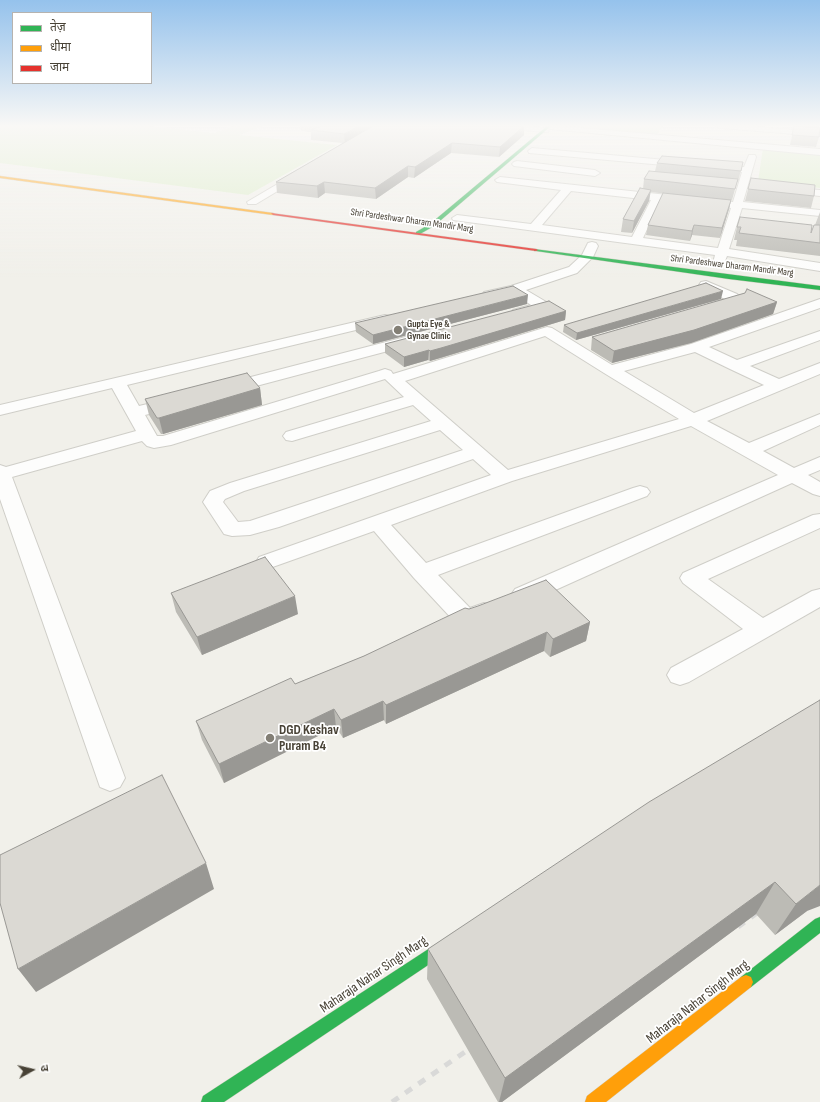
<!DOCTYPE html>
<html>
<head>
<meta charset="utf-8">
<style>
  body { margin:0 }
  #map { position:relative; width:820px; height:1102px; overflow:hidden; background:#f1f0ea; font-family:"Sofia Sans Condensed","Noto Sans Devanagari",sans-serif }
  canvas { display:block }
  .legend { position:absolute; left:12px; top:12px; width:140px; height:72px; box-sizing:border-box; background:#fff; border:1px solid #b6b3af; margin:0; padding:5px 7px; list-style:none; font-size:12px; color:#484236 }
  .legend li { display:flex; align-items:center; gap:8px; height:20px }
  .legend b { width:20px; border:1px solid #b6b3af }
  .north { position:absolute; left:12px; top:1050px; width:40px; height:40px; -webkit-text-stroke:3px #fff; paint-order:stroke; rotate:82deg; font-size:11px; font-weight:700; line-height:16px; text-align:center; color:#484236 }
  .north::after { content:''; display:block; margin:auto; width:14px; height:18px; background:#484236; clip-path:polygon(50% 0,100% 100%,50% 72%,0 100%) }
</style>
</head>
<body>
<div id="map">
<canvas width="820" height="1102"></canvas>
<ul class="legend">
<li><b style="height:5px;background:#30b455"></b>तेज़</li>
<li><b style="height:5px;background:#ff9f0a"></b>धीमा</li>
<li><b style="height:5px;background:#e5322d"></b>जाम</li>
</ul>
<div class="north">उ</div>
</div>
<script>
const ctx = document.querySelector('canvas').getContext('2d');
ctx.lineJoin = 'round';
function fill(path, color) {
  ctx.fillStyle = color;
  ctx.fill(path, 'evenodd');
}
function poly(rows) {
  const path = new Path2D();
  for (const r of rows) {
    path.moveTo(r[0], r[1]);
    for (let i = 2; i < r.length; i += 2) path.lineTo(r[i], r[i + 1]);
  }
  return path;
}
function stroke(path, color, width, dash) {
  ctx.strokeStyle = color;
  ctx.lineWidth = width;
  ctx.lineCap = dash ? 'butt' : 'round';
  ctx.setLineDash(dash || []);
  ctx.stroke(path);
}
function write(font, color, halo, rows, align = 'center') {
  ctx.font = font + ' "Sofia Sans Condensed",sans-serif';
  ctx.lineWidth = 3.5;
  ctx.setLineDash([]);
  ctx.textBaseline = 'middle';
  ctx.strokeStyle = halo;
  ctx.fillStyle = color;
  for (const [text, x, y, turn = 0] of rows) {
    ctx.save();
    ctx.translate(x, y);
    ctx.rotate((+turn || 0) * Math.PI / 180);
    ctx.textAlign = isNaN(turn) ? turn : align;
    if (halo) ctx.strokeText(text, 0, 0);
    ctx.fillText(text, 0, 0);
    ctx.restore();
  }
}
fill(poly([
  [0,126,148,126,214,133,233,126,263,126,240,135,337,145,248,195,0,163],
  [572,126,663,126,657,135,570,127],
  [763,148,820,154,820,188,758,181]
]), '#dcedc9');
const street = poly([
  [496,126,523,126,544,128,545,126,559,126,820,149,820,155,549,129,548,132,545,132,500,128,496,126],
  [716,126,745,126,820,132,820,136,720,128,716,126],
  [532,148,744,167,749,155,755,155,756,157,743,202,820,210,820,216,742,208,729,249,820,263,820,271,727,256,723,266,719,267,715,266,713,263,715,255,453,220,452,218,457,215,531,224,561,190,497,182,495,180,500,177,733,202,742,172,529,153,528,151,532,148],
  [571,191,651,200,632,237,542,225,571,191],
  [660,201,731,208,718,248,643,238,660,201],
  [517,161,595,170,600,173,595,176,514,166,512,164,514,162,517,161],
  [303,169,306,170,308,172,306,174,256,204,248,204,247,202,303,169],
  [785,187,820,190,820,196,781,192,780,190,785,187],
  [592,242,596,243,598,246,593,257,577,273,526,290,548,303,550,306,548,309,518,317,513,316,511,313,513,310,531,305,513,293,489,299,484,298,482,295,484,292,511,286,569,267,582,255,588,243,592,242],
  [706,281,737,294,743,300,741,303,718,310,713,311,708,310,706,307,708,304,725,299,701,288,699,285,701,282,706,281],
  [820,299,820,308,709,347,737,360,820,331,820,340,750,366,779,379,820,363,820,374,707,421,749,443,820,414,820,425,763,451,794,468,820,457,820,470,808,475,820,482,820,496,813,494,792,483,531,601,523,603,515,601,511,595,515,589,778,475,691,426,512,481,391,525,426,563,633,488,640,486,647,488,650,492,647,496,438,575,470,608,484,603,492,605,496,611,492,617,472,626,467,626,454,621,414,578,374,531,267,569,259,567,256,562,259,557,491,475,473,459,279,527,250,535,232,536,224,534,203,502,210,491,230,483,431,421,413,405,292,441,286,440,283,436,286,432,404,397,385,379,171,445,154,448,147,446,142,441,12,477,125,778,120,787,110,791,100,787,0,499,0,465,6,467,136,431,112,388,0,415,0,405,385,315,390,316,392,319,390,322,385,323,127,385,139,406,177,397,183,398,186,402,183,406,145,415,157,436,163,436,379,371,385,369,391,371,393,374,547,327,552,328,612,365,691,344,820,299],
  [545,336,604,373,679,419,508,470,405,381,545,336],
  [695,352,730,369,764,385,694,413,624,371,695,352],
  [440,430,463,450,250,521,238,522,223,502,225,499,244,491,440,430],
  [413,335,418,337,421,340,418,343,226,394,220,393,218,389,220,385,413,335],
  [820,514,820,528,708,579,763,618,812,591,820,589,820,607,689,682,680,685,671,682,667,675,671,668,743,629,683,583,680,578,683,573,813,515,820,514]
]);
const fast = poly([
  [547,126,551,126,434,226,420,234,416,234,416,232,430,224,547,126],
  [534,249,820,286,820,290,729,279,536,251,534,251,534,249],
  [820,917,820,933,751,987,746,989,741,987,739,982,741,977,815,919,820,917],
  [453,933,458,935,460,940,458,945,224,1102,201,1102,203,1096,453,933]
]);
const slow = poly([
  [0,176,273,213,275,214,273,215,0,178,0,176],
  [746,975,751,977,753,982,751,987,606,1102,585,1102,587,1096,741,977,746,975]
]);
const jam = poly([
  [271,213,536,249,538,250,536,251,273,215,271,213]
]);
stroke(street, '#cfcec8', 2);
stroke(fast, '#d1cec1', 1);
stroke(slow, '#d1cec1', 1);
stroke(jam, '#d1cec1', 1);
fill(street, '#fdfdfc');
fill(fast, '#30b455');
fill(slow, '#ff9f0a');
fill(jam, '#e5322d');
stroke(poly([
  [738,927,765,907],
  [392,1102,478,1043]
]), '#d9d9d8', 5, [8, 8]);
fill(poly([
  [300,126,524,126,524,135,499,157,451,153,414,178,408,177,376,199,325,193,318,198,277,193,276,182,343,143,311,140,311,132,301,131],
  [794,126,819,126,819,137,816,147,790,145],
  [743,162,738,182,737,182,732,200,731,200,729,209,720,238,692,235,690,241,646,235,648,225,705,198,650,192,649,201,632,233,621,232,623,219,643,189,644,179,655,171,657,163],
  [751,178,814,196,811,208,745,201],
  [820,212,820,256,736,246,737,240,734,240,737,227,811,233,815,225],
  [721,299,576,340,563,332,564,325],
  [777,302,773,314,691,343,612,363,591,350,592,337],
  [527,304,373,344,356,332,355,323],
  [566,311,565,320,441,358,430,361,428,360,404,367,385,353,385,344],
  [260,388,262,405,163,434,161,434,149,415,145,399],
  [171,593,298,614,202,655,176,612],
  [469,609,590,622,586,641,550,657,544,651,386,724,384,720,343,738,336,727,224,783,202,740,196,721,295,684,364,656],
  [820,700,807,911,775,935,756,914,502,1102,498,1102,427,979,428,949]
]), '#bcbbb5');
fill(poly([
  [359,126,376,126,345,144,344,134],
  [524,126,524,135,499,157,500,147],
  [452,143,451,153,414,178,415,167],
  [408,166,408,177,376,199,375,188],
  [324,182,325,193,318,198,317,186],
  [651,190,649,201,632,233,634,221],
  [731,200,729,209,720,238,722,228],
  [694,225,692,235,690,241,692,231],
  [723,291,721,299,576,340,577,333],
  [528,295,527,304,373,344,373,335],
  [777,302,773,314,691,343,612,363,614,351],
  [566,311,565,320,430,361,430,351],
  [429,350,428,360,404,367,404,357],
  [260,388,262,405,163,434,159,418],
  [295,596,298,614,202,655,197,637],
  [590,622,586,641,550,657,553,639],
  [547,632,544,651,386,724,386,705],
  [383,701,384,720,343,738,341,720],
  [334,709,336,727,224,783,219,764],
  [206,863,214,889,36,992,18,969],
  [775,882,756,914,502,1102,499,1102,505,1078],
  [820,885,820,906,807,911,775,935,796,904]
]), '#999894');
const building = poly([
  [321,126,359,126,344,134,311,130,321,126],
  [373,126,524,126,500,147,452,143,415,167,408,166,375,188,324,182,317,186,276,182,373,126],
  [794,126,820,128,819,137,792,135,794,126],
  [662,156,743,162,741,171,657,163,662,156],
  [649,171,738,179,735,189,644,179,649,171],
  [751,178,815,185,814,196,748,189,751,178],
  [640,188,651,190,634,221,623,219,640,188],
  [663,193,731,200,722,228,694,225,692,231,648,225,663,193],
  [740,217,812,225,811,233,814,225,820,225,820,243,739,233,741,227,737,227,740,217],
  [706,283,723,291,577,333,564,325,706,283],
  [513,286,528,295,373,335,355,323,513,286],
  [747,289,777,302,694,330,614,351,592,337,745,293,747,289],
  [549,301,566,311,441,348,430,351,429,350,404,357,385,344,549,301],
  [247,373,260,388,159,418,157,418,145,399,247,373],
  [265,557,295,596,197,637,171,593,265,557],
  [546,580,590,622,553,639,547,632,386,705,383,701,341,720,334,709,219,764,196,721,291,678,295,684,364,656,465,608,469,609,478,606,546,580],
  [820,700,820,885,796,904,775,882,505,1078,428,949,649,802,820,700],
  [162,775,206,863,18,969,0,903,0,855,162,775]
]);
fill(building, '#dbd9d3');
stroke(building, '#999894', 1);
const sky = ctx.createLinearGradient(0, 0, 0, 280);
sky.addColorStop(0, '#95c2ec');
sky.addColorStop(0.45, '#f9f8f6');
sky.addColorStop(1, '#f9f8f600');
ctx.fillStyle = sky;
ctx.fillRect(0, 0, 820, 280);
for (const [x, y, r, color] of [
  [398,330,5,"#837f75"],
  [270,738,5,"#837f75"]
]) {
  const dot = new Path2D();
  dot.arc(x, y, r, 0, 2 * Math.PI);
  ctx.fillStyle = color;
  ctx.fill(dot);
  stroke(dot, '#fff', 1.5);
}
write('10px', '#484236', '#fff', [
  ["Shri Pardeshwar Dharam Mandir Marg",412,221,8],
  ["Shri Pardeshwar Dharam Mandir Marg",732,266,7]
]);
write('bold 10px', '#484236', '#fff', [
  ["Gupta Eye &",407,324],
  ["Gynae Clinic",407,336]
], 'left');
write('bold 14px', '#484236', '#fff', [
  ["DGD Keshav",279,730],
  ["Puram B4",279,746]
], 'left');
write('14px', '#484236', '#fff', [
  ["Maharaja Nahar Singh Marg",374,975,-34],
  ["Maharaja Nahar Singh Marg",698,1002,-38]
]);
</script>
</body>
</html>
